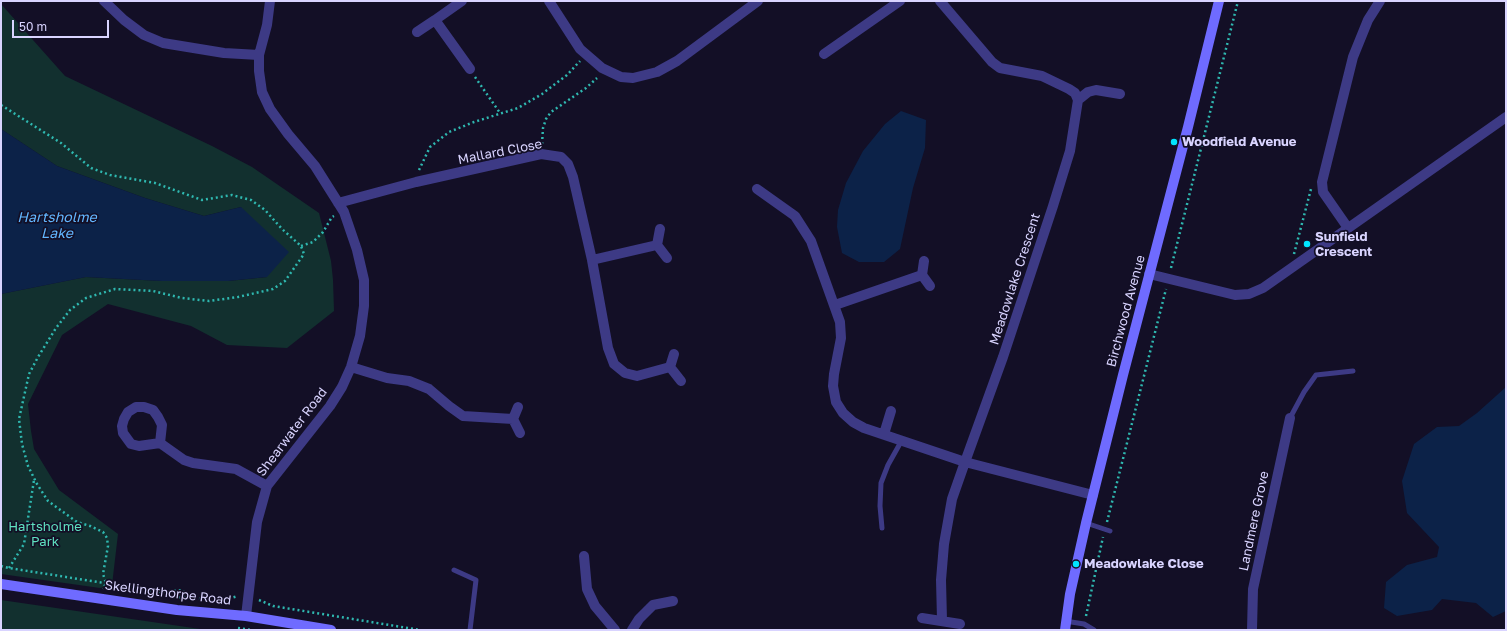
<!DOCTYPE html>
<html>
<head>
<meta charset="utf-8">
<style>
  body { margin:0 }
  #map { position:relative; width:1507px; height:631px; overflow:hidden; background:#130f26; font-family:"Golos Text",sans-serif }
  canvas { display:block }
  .frame { position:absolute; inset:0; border:2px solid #d9d4ff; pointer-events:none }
  .scale { position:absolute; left:12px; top:20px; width:97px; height:18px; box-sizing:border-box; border:2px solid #d9d4ff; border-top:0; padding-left:5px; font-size:12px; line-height:14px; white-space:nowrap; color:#d9d4ff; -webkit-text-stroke:3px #130f26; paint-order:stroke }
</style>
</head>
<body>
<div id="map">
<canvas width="1507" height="631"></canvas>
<div class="frame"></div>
<div class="scale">50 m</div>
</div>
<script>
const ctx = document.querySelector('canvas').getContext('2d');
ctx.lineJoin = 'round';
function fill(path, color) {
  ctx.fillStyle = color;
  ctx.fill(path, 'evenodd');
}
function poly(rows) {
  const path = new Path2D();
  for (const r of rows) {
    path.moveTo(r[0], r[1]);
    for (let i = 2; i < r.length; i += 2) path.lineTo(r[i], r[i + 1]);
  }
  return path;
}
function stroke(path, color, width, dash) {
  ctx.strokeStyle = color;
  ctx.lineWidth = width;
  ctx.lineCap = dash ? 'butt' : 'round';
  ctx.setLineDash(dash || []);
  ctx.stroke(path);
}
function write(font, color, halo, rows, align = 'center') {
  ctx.font = font + ' "Golos Text",sans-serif';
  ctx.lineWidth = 3.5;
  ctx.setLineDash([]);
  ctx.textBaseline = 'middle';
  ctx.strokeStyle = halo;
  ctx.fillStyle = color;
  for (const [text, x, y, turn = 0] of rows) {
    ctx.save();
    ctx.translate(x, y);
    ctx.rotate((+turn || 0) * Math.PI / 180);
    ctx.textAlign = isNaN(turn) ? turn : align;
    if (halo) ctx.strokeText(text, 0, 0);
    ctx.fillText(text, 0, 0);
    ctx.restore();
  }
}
fill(poly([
  [1,4,65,76,212,146,252,167,319,213,331,261,333,280,334,311,287,348,227,345,191,326,108,304,62,335,28,404,31,431,34,449,59,490,118,534,112,585,100,588,1,574,1,294,86,277,162,281,228,281,267,277,241,207,204,216,145,198,57,166,1,129],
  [1,600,207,630,1,630]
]), '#12302f');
fill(poly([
  [901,111,926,120,925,148,913,188,900,249,884,262,859,262,842,253,837,227,838,210,846,183,863,151,885,124],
  [1,129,57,166,145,198,204,216,241,207,289,252,267,277,228,281,162,281,86,277,1,294],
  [1506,387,1506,611,1493,617,1476,603,1442,599,1432,610,1397,616,1384,608,1386,582,1407,565,1437,557,1439,547,1407,513,1402,481,1414,444,1437,427,1459,426,1477,413]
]), '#0c2248');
stroke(poly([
  [475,77,500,113],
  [1,105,61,143,91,168,110,175,155,183,202,200,232,195,251,200,265,210,282,229,301,246,304,254,285,281,273,289,238,297,209,301,182,298,153,291,115,289,86,298,70,310,56,328,38,357,29,374,19,419,22,444,28,466,37,484,48,501,77,522,90,526,103,532,107,538,108,546,103,574,106,583,103,589],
  [542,144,543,128,546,119,551,112,586,88,597,78],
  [419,170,430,147,449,132,474,122,518,108,542,94,567,75,580,61],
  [301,246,313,242,323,232,332,217,334,216],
  [1294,254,1311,189],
  [1171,268,1238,1],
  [1107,522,1166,289],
  [1,566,9,568,161,592,183,590,184,598],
  [9,568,24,544,34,480],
  [174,597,224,600,238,596],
  [259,600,273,606,420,630],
  [1086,616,1103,537],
  [238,628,251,630]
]), '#2fb8b0', 2.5, [2, 3]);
stroke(poly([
  [1290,418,1304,392,1316,375,1353,371],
  [1086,523,1110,531],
  [882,528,880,506,881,483,888,465,902,440],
  [454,570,476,580,470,630],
  [1065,621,1084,624,1094,630]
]), '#3d3a85', 5);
stroke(poly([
  [104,1,124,20,144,35,163,43,224,53,259,55],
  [462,1,435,20,470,69],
  [549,1,580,49,602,68,621,77,633,78,657,72,677,61,758,1],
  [417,32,435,20],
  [824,54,900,1],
  [1078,100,1088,92,1096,90,1120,94],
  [757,189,795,216,811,241,840,322,841,338,834,374,833,386,836,402,843,413,853,422,864,428,965,462,1003,357,1053,206,1070,151,1078,100,1075,93,1069,89,1042,76,1000,68,992,62,940,1],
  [338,203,416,182,541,154,561,157,568,164,573,177,592,260,608,348,614,364,625,373,637,376,670,367],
  [1348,228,1323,192,1322,182,1353,57,1368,20,1380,1],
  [660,229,657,245,667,258],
  [592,260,657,245],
  [924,261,922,275,930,286],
  [1149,274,1235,295,1249,294,1263,288,1506,117],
  [835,305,922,275],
  [674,354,670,367,681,381],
  [351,367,387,378,409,381,429,389,449,406,463,416,513,419],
  [518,407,513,419,520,433],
  [884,434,891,411],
  [160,443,162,425,158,417,153,410,144,407,136,407,128,412,124,419,122,426,123,433,131,444,139,446,160,443,184,460,193,463,236,469,267,486],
  [584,556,587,589,595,606,615,630],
  [246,616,257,522,267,486,330,406,342,387,351,367,360,336,364,306,364,280,357,250,344,212,315,166,288,134,270,109,262,92,259,71,259,55,267,25,270,1],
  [922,618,960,624],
  [942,620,941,580,944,544,952,499,965,462,1093,495],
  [632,630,639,619,653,605,673,601],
  [1252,630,1253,589,1290,418]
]), '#3d3a85', 10);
stroke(poly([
  [1,584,177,610,246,616,331,630],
  [1065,630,1070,594,1086,523,1123,375,1188,127,1219,1]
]), '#6f6bff', 10);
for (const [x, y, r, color] of [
  [1174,142,4,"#00e5ff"],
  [1307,244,4,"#00e5ff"],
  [1076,564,4,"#00e5ff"]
]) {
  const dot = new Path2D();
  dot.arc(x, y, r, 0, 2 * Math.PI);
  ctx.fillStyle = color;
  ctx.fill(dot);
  stroke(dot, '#130f26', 1.5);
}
write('bold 13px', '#d9d4ff', '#130f26', [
  ["Woodfield Avenue",1182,142],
  ["Sunfield",1315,237],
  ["Crescent",1315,252],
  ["Meadowlake Close",1084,564]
], 'left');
write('13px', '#d9d4ff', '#130f26', [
  ["Mallard Close",500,152,-11],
  ["Meadowlake Crescent",1015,279,-72],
  ["Birchwood Avenue",1126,311,-75],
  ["Shearwater Road",292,432,-53],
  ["Landmere Grove",1254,521,-78],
  ["Skellingthorpe Road",168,593,7]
]);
write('13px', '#5fe0c0', '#130f26', [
  ["Hartsholme",45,527],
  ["Park",45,542]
]);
write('italic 14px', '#62b6ff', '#130f26', [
  ["Hartsholme",57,218],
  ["Lake",57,234]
]);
</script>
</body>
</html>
